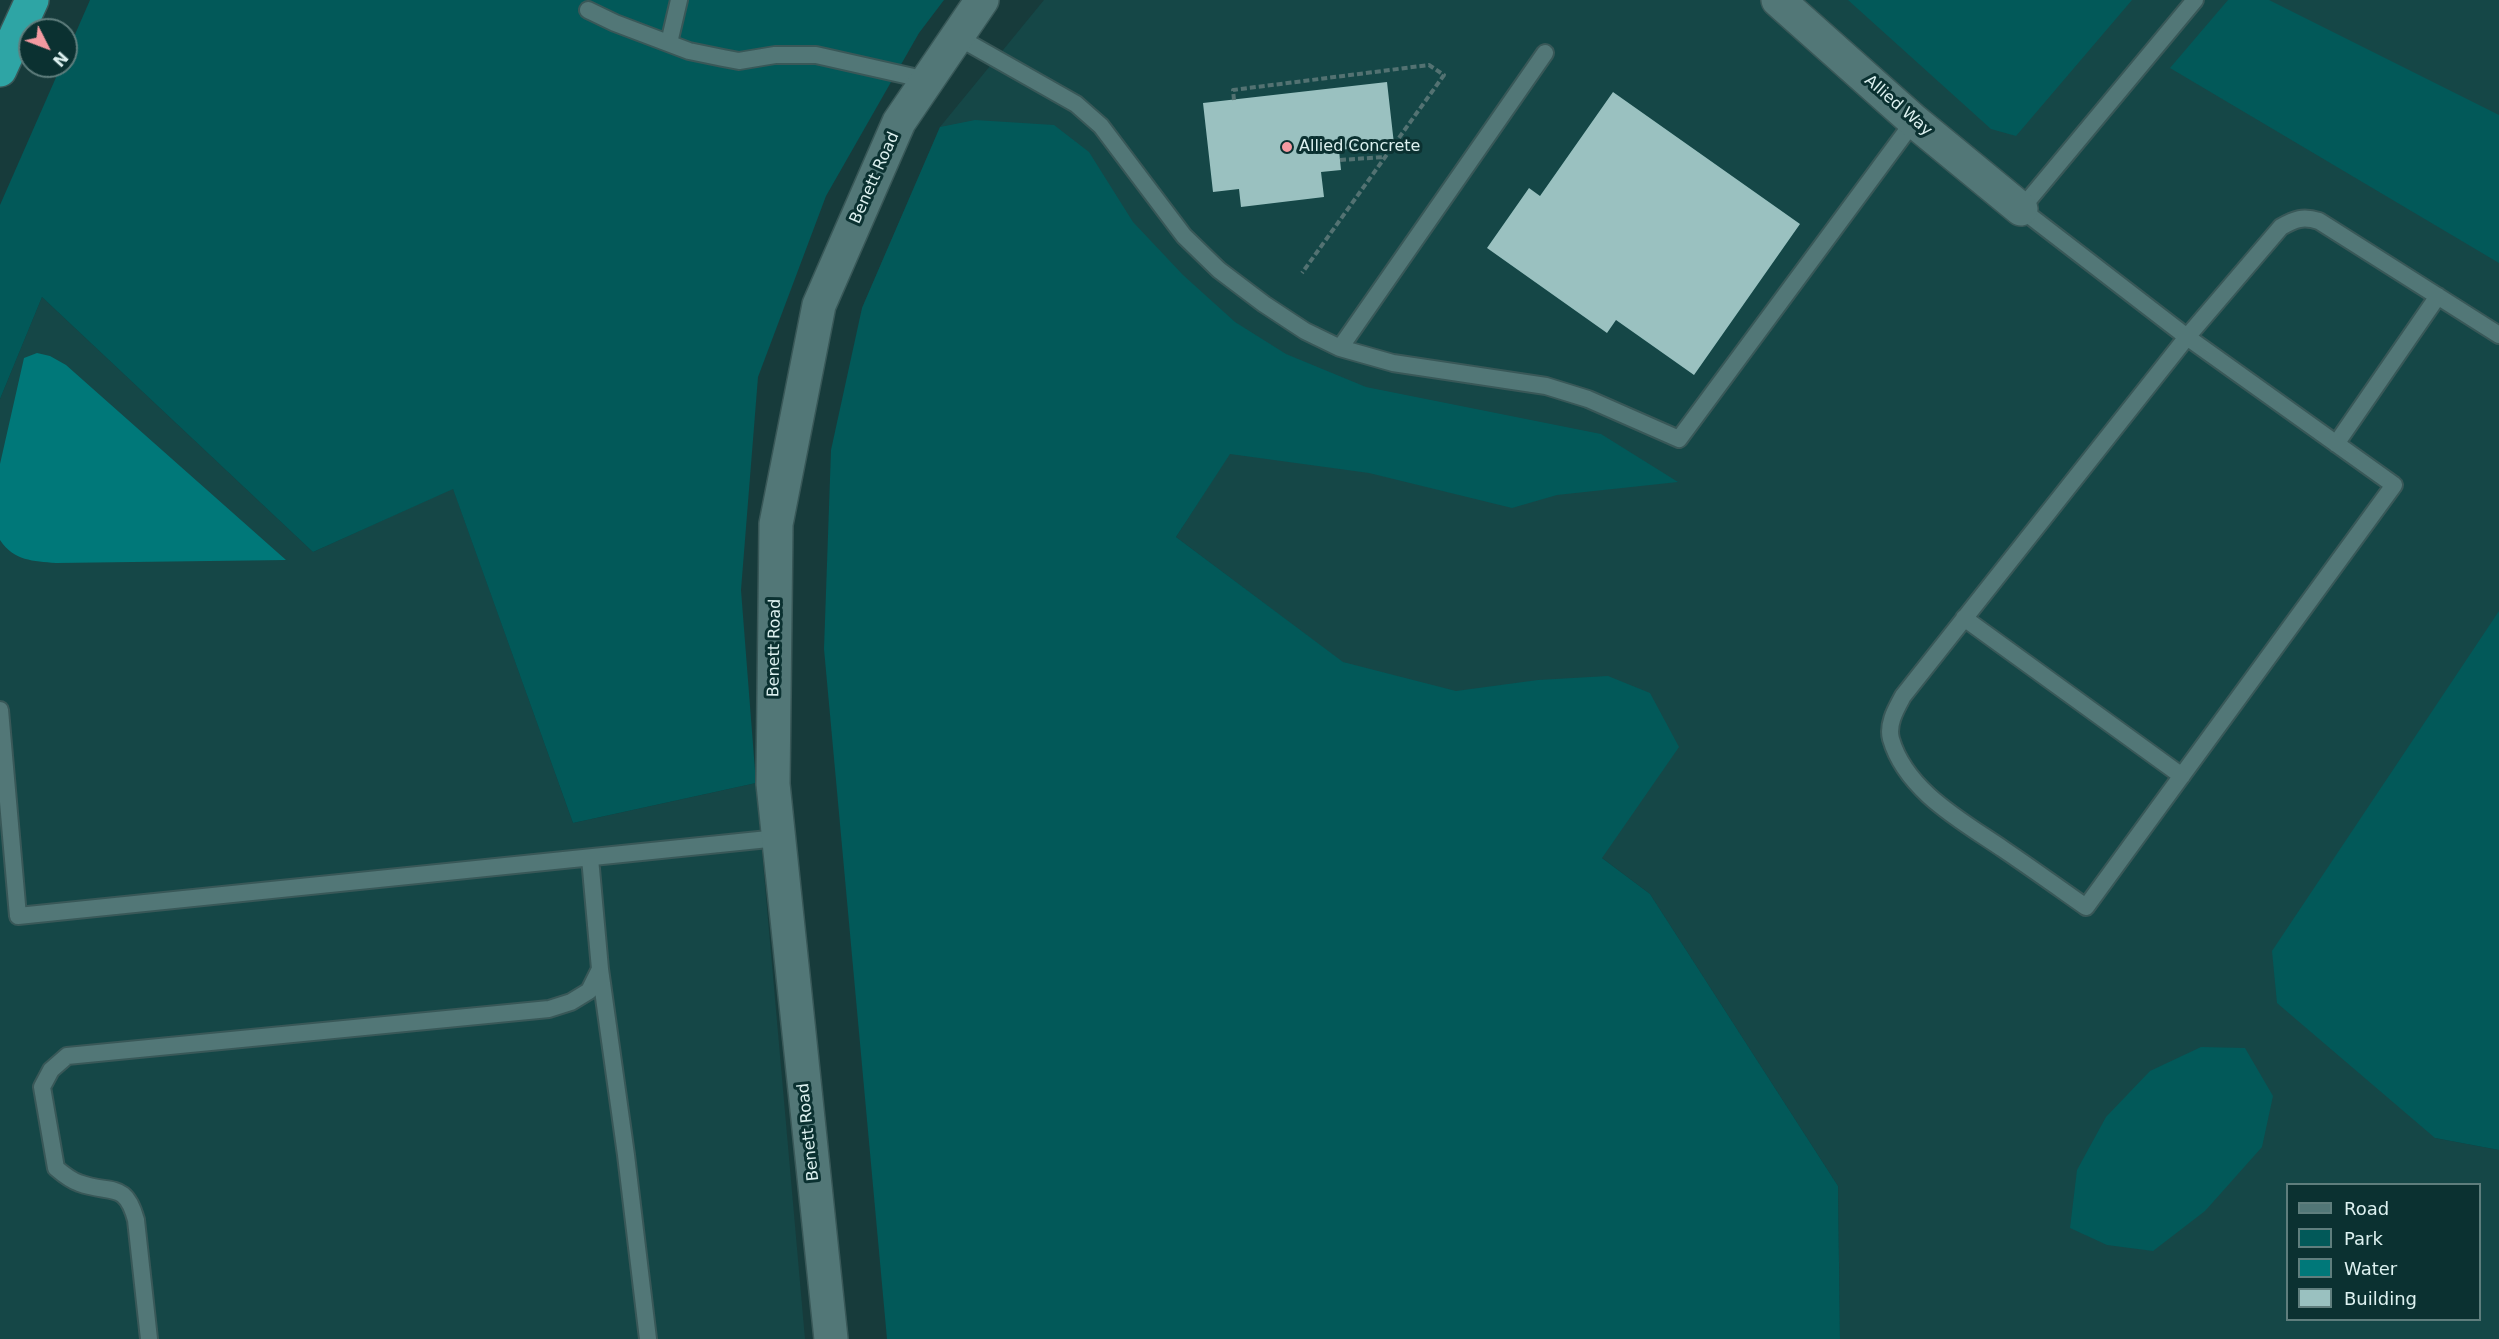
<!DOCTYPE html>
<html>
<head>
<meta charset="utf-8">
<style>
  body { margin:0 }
  #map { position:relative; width:2499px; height:1339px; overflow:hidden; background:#173b3b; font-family:"DejaVu Sans",sans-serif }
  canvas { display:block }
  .legend { position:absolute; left:2286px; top:1183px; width:195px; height:138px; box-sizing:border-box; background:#0b3131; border:2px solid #5f7e7d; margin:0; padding:8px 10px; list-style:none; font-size:18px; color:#ddf1f0 }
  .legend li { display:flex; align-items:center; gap:12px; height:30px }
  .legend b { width:30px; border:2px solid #5f7e7d }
  .north { position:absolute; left:18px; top:18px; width:60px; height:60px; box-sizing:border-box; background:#0b3131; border:2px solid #5f7e7d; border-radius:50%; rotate:132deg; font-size:16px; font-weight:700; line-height:24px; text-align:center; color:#ddf1f0 }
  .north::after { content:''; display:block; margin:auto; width:21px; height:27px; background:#f49aa1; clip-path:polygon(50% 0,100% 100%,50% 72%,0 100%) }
</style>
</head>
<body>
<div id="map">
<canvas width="2499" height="1339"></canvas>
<ul class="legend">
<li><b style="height:8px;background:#527777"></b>Road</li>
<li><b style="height:16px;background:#025959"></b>Park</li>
<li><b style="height:16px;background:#007879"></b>Water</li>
<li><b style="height:16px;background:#9ac1c0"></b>Building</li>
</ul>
<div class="north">N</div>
</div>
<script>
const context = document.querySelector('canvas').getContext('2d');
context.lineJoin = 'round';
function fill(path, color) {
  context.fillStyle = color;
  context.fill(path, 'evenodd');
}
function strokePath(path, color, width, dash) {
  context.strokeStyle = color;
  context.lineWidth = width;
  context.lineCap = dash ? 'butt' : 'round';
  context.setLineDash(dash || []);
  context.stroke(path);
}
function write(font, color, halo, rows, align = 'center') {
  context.font = font + ' "DejaVu Sans",sans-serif';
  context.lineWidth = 6;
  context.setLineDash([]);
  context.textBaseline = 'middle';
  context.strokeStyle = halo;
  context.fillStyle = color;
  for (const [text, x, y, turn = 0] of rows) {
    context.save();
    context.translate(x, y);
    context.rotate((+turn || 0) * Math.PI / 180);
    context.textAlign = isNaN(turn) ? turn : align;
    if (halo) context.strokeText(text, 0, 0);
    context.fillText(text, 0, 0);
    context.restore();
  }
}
const built = new Path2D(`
  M 1044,0 L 2499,0 L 2499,684 L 2435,1138 L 2499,1150 L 2499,1339 L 1840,1339 L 1838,1186 L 1650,894 L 1176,537 L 1229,454 L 862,308 L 940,127 ZM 2288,1184 L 2480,1184 L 2480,1320 L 2288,1320 Z
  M 42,297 L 313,552 L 453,488 L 573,823 L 756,783 L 805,1339 L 0,1339 L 0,399 Z`);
const green = new Path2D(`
  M 90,0 L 944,0 L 919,33 L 826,196 L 758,377 L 741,590 L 756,783 L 573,823 L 453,489 L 313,552 L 42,297 L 0,399 L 0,205 L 61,66 L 66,66 L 66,55 Z
  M 1848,0 L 2132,0 L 2016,136 L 1991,129 Z
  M 2228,0 L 2269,0 L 2499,115 L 2499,263 L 2170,68 Z
  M 975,120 L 1054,125 L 1089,152 L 1133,222 L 1183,275 L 1235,322 L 1286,354 L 1366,387 L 1601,434 L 1678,482 L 1557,495 L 1512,508 L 1369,473 L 1230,454 L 1176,537 L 1343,662 L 1456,691 L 1538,680 L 1608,676 L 1650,693 L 1679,747 L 1602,858 L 1650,894 L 1838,1186 L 1840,1339 L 887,1339 L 824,649 L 831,450 L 862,308 L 940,127 Z
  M 2499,611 L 2499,1150 L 2435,1138 L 2277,1003 L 2272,951 Z
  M 2201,1047 L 2245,1048 L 2273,1096 L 2262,1147 L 2205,1211 L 2153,1251 L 2107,1245 L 2070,1228 L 2077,1170 L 2106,1117 L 2150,1071 Z`);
const water = new Path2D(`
  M 37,353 L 50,356 L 66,365 L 286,560 L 56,563 C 33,561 14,561 0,540 L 0,464 L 24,358 Z`);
const building = new Path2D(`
  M 1387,82 L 1394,144 L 1339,150 L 1341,170 L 1321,172 L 1324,197 L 1241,207 L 1239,189 L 1213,192 L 1203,103 Z
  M 1613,92 L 1800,224 L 1694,375 L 1616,320 L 1607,333 L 1487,248 L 1529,188 L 1540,196 Z`);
const path = new Path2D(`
  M 1234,100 L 1233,90 L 1429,65 L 1444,75 L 1302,273
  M 1340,160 L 1384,157`);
const service = new Path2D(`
  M 2195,0 L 2021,209 L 2187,337 L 1903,696 C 1896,709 1887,724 1891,739 C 1906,791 1962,821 2003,849 C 2031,868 2059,888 2086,907 L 2394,485 L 2187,337 L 2281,227 C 2295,219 2303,216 2319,221 L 2499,335
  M 588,10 L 615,23 L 689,51 L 723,58 L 739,61 L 775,55 L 816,55 L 927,80
  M 956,36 L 1076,104 L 1101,126 L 1184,236 L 1219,270 L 1264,304 L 1305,331 L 1340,348 L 1393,363 L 1546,386 L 1588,399 L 1679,439 L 1914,121
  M 669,43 L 679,0
  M 1340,348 L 1545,53
  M 2336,444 L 2438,296
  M 1964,618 L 2182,776
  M 0,710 L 18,916 L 778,838
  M 600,969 L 626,1155 L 648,1339
  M 149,1339 L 136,1220 C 125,1180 111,1195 79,1183 C 70,1180 63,1174 56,1168 L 42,1087 L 51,1070 L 67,1056 L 549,1009 L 571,1002 L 589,991 L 600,969 L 590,858`);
const minor = new Path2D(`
  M 1778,0 L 1914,121 L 2021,209
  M 831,1339 L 773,784 L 776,524 L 819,305 L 899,122 L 982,0`);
const motorway = new Path2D(`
  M 0,70 L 32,0`);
const markers = [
  [1287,147,6,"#f49aa1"]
];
const streetNames = [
  ["Allied Way",1898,106,41],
  ["Benett Road",875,178,-66],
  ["Benett Road",775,648,-89],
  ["Benett Road",809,1132,-96]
];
const poiNames = [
  ["Allied Concrete",1299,147]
];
fill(built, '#154747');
fill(green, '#025959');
fill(water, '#007879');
fill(building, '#9ac1c0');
strokePath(service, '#395858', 20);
strokePath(minor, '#395858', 36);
strokePath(motorway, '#395858', 36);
strokePath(path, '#537272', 4, [6, 3]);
strokePath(service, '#527777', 16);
strokePath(minor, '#527777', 33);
strokePath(motorway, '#2ea5a5', 33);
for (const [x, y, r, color] of markers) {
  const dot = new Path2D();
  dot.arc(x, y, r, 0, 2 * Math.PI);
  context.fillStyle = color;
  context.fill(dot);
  strokePath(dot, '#0b3131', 2);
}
write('16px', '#ddf1f0', '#0b3131', streetNames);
write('16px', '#ddf1f0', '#0b3131', poiNames, 'left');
</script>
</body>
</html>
